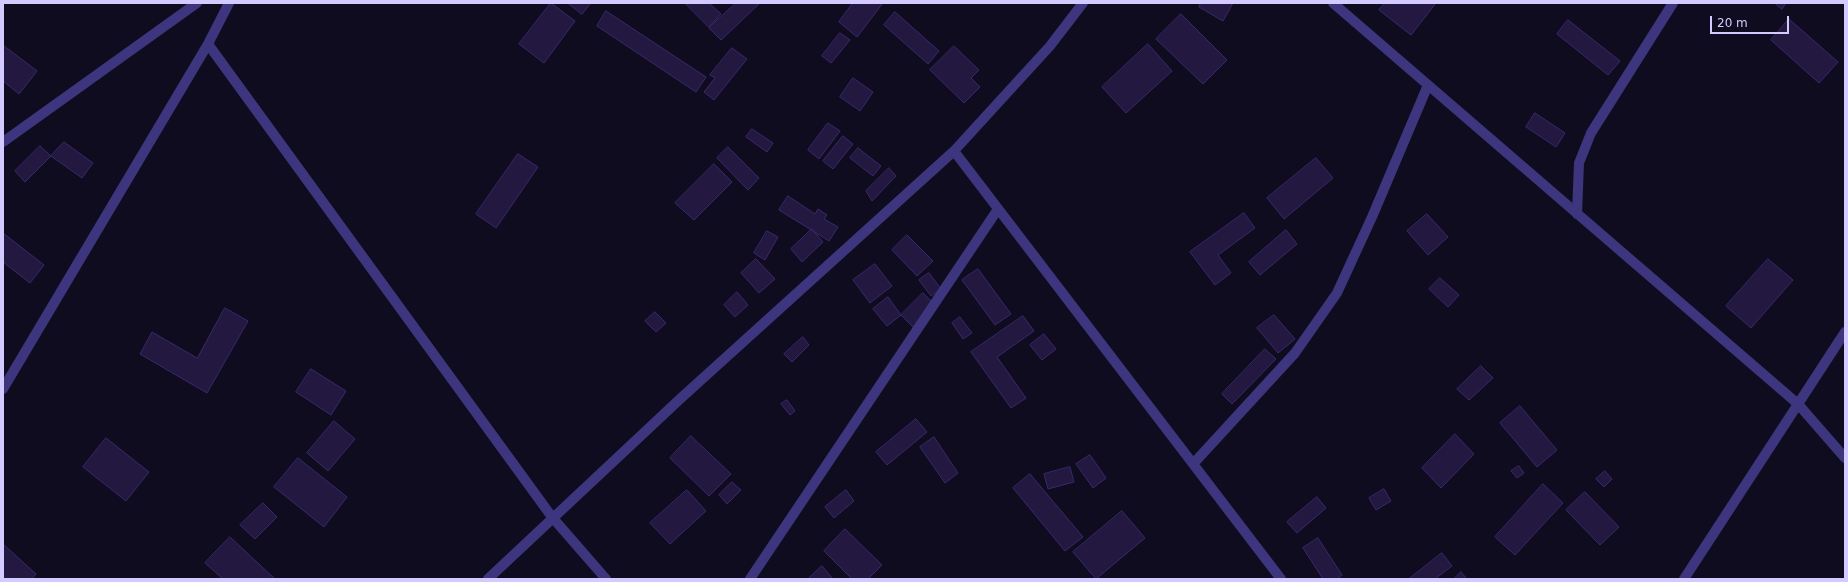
<!DOCTYPE html>
<html>
<head>
<meta charset="utf-8">
<style>
  body { margin:0 }
  #map { position:relative; width:1848px; height:582px; overflow:hidden; background:#100c1f; font-family:"DejaVu Sans",sans-serif }
  canvas { display:block }
  .frame { position:absolute; inset:0; border:4px solid #d3caff; pointer-events:none }
  .scale { position:absolute; left:1710px; top:16px; width:79px; height:18px; box-sizing:border-box; border:2px solid #d3caff; border-top:0; padding-left:5px; font-size:12px; line-height:14px; white-space:nowrap; color:#d3caff; -webkit-text-stroke:3px #100c1f; paint-order:stroke }
</style>
</head>
<body>
<div id="map">
<canvas width="1848" height="582"></canvas>
<div class="frame"></div>
<div class="scale">20 m</div>
</div>
<script>
const context = document.querySelector('canvas').getContext('2d');
context.lineJoin = 'round';
function fill(path, color) {
  context.fillStyle = color;
  context.fill(path, 'evenodd');
}
function strokePath(path, color, width, dash) {
  context.strokeStyle = color;
  context.lineWidth = width;
  context.lineCap = dash ? 'butt' : 'round';
  context.setLineDash(dash || []);
  context.stroke(path);
}
const building = new Path2D(`
  M 551,3 L 575,21 L 544,63 L 519,44 Z
  M 568,3 L 591,3 L 582,14 Z
  M 685,3 L 709,3 L 721,14 L 709,27 Z
  M 736,3 L 760,3 L 721,40 L 709,28 Z
  M 853,3 L 883,3 L 857,37 L 839,22 Z
  M 1201,3 L 1233,3 L 1223,21 L 1199,7 Z
  M 1385,3 L 1436,3 L 1411,35 L 1379,10 Z
  M 1775,3 L 1786,3 L 1782,9 Z
  M 606,11 L 706,77 L 696,92 L 597,26 Z
  M 895,12 L 939,51 L 928,64 L 884,25 Z
  M 1181,14 L 1227,60 L 1203,84 L 1156,39 Z
  M 1789,19 L 1838,62 L 1819,83 L 1771,40 Z
  M 1568,20 L 1620,61 L 1608,75 L 1557,34 Z
  M 840,33 L 850,40 L 831,63 L 822,56 Z
  M 1148,44 L 1172,71 L 1126,113 L 1102,87 Z
  M 3,45 L 37,71 L 19,94 L 3,81 Z
  M 954,46 L 979,70 L 971,78 L 980,87 L 964,103 L 930,70 Z
  M 732,48 L 747,59 L 714,100 L 704,92 L 715,78 L 710,75 Z
  M 853,78 L 873,92 L 860,111 L 840,97 Z
  M 1535,113 L 1565,133 L 1556,147 L 1526,127 Z
  M 828,123 L 840,131 L 819,159 L 808,150 Z
  M 752,129 L 773,143 L 767,152 L 746,137 Z
  M 843,136 L 853,144 L 833,169 L 823,161 Z
  M 64,142 L 93,163 L 82,178 L 51,156 Z
  M 40,146 L 51,156 L 25,182 L 15,171 Z
  M 728,147 L 759,178 L 748,190 L 717,158 Z
  M 858,148 L 881,166 L 873,176 L 850,158 Z
  M 518,154 L 538,167 L 496,228 L 476,214 Z
  M 1316,158 L 1333,178 L 1284,219 L 1267,198 Z
  M 714,164 L 732,182 L 694,220 L 675,203 Z
  M 889,168 L 896,176 L 872,201 L 866,191 Z
  M 788,196 L 815,214 L 818,209 L 827,215 L 824,219 L 838,227 L 829,241 L 779,210 Z
  M 1244,213 L 1255,228 L 1218,255 L 1231,273 L 1215,285 L 1190,252 Z
  M 1427,214 L 1448,237 L 1428,255 L 1407,231 Z
  M 812,229 L 823,242 L 802,262 L 791,249 Z
  M 1286,230 L 1297,244 L 1260,275 L 1249,262 Z
  M 767,231 L 778,237 L 765,260 L 754,253 Z
  M 3,233 L 44,265 L 30,283 L 3,262 Z
  M 907,235 L 933,261 L 917,276 L 892,250 Z
  M 756,259 L 775,279 L 759,293 L 741,273 Z
  M 1768,259 L 1793,280 L 1751,328 L 1726,306 Z
  M 875,264 L 892,286 L 870,303 L 853,280 Z
  M 978,269 L 1011,314 L 995,325 L 962,280 Z
  M 929,273 L 941,289 L 931,296 L 919,280 Z
  M 1440,278 L 1459,295 L 1448,307 L 1429,289 Z
  M 737,292 L 748,305 L 735,317 L 724,305 Z
  M 923,293 L 935,305 L 913,327 L 901,315 Z
  M 888,297 L 901,315 L 887,326 L 873,309 Z
  M 225,308 L 248,321 L 207,393 L 140,354 L 152,332 L 197,358 Z
  M 655,312 L 666,323 L 656,332 L 645,321 Z
  M 1274,315 L 1295,339 L 1278,353 L 1257,328 Z
  M 1023,316 L 1034,331 L 997,357 L 1026,398 L 1011,408 L 971,352 Z
  M 960,317 L 972,333 L 963,339 L 952,323 Z
  M 1044,334 L 1056,349 L 1042,360 L 1030,345 Z
  M 803,337 L 809,345 L 792,362 L 784,354 Z
  M 1265,349 L 1276,359 L 1232,404 L 1222,394 Z
  M 1481,366 L 1493,378 L 1469,400 L 1457,389 Z
  M 311,369 L 346,391 L 331,415 L 296,392 Z
  M 787,400 L 795,411 L 790,415 L 781,404 Z
  M 1520,406 L 1557,450 L 1537,467 L 1500,423 Z
  M 916,419 L 927,432 L 887,465 L 876,452 Z
  M 334,421 L 355,439 L 328,471 L 307,453 Z
  M 1455,434 L 1474,454 L 1441,488 L 1422,468 Z
  M 691,436 L 731,474 L 709,496 L 670,458 Z
  M 934,437 L 958,473 L 945,483 L 920,447 Z
  M 106,438 L 149,472 L 126,501 L 83,467 Z
  M 1090,455 L 1106,478 L 1093,488 L 1076,464 Z
  M 298,458 L 347,497 L 324,527 L 274,487 Z
  M 1519,466 L 1524,473 L 1517,478 L 1511,471 Z
  M 1070,467 L 1074,482 L 1048,489 L 1044,474 Z
  M 1605,471 L 1612,479 L 1604,487 L 1596,479 Z
  M 1030,474 L 1083,537 L 1065,551 L 1013,488 Z
  M 732,482 L 741,490 L 727,504 L 719,495 Z
  M 1543,484 L 1563,503 L 1515,555 L 1495,537 Z
  M 1384,489 L 1391,501 L 1376,510 L 1369,498 Z
  M 687,490 L 706,511 L 670,544 L 650,523 Z
  M 846,490 L 854,501 L 834,518 L 825,507 Z
  M 1585,492 L 1619,527 L 1600,545 L 1566,510 Z
  M 1317,497 L 1326,508 L 1297,533 L 1287,522 Z
  M 263,503 L 277,517 L 255,539 L 240,525 Z
  M 1122,511 L 1145,538 L 1096,579 L 1073,552 Z
  M 845,529 L 882,565 L 868,579 L 852,579 L 824,551 Z
  M 230,537 L 275,579 L 223,579 L 205,563 Z
  M 1318,538 L 1342,575 L 1337,579 L 1323,579 L 1303,548 Z
  M 3,544 L 36,574 L 32,579 L 3,579 Z
  M 1442,553 L 1452,566 L 1435,579 L 1409,579 Z
  M 822,566 L 833,579 L 808,579 Z
  M 1461,572 L 1467,579 L 1454,579 Z`);
const minor = new Path2D(`
  M 1333,3 L 1798,404 L 1845,458
  M 208,44 L 552,517 L 606,579
  M 3,142 L 197,3
  M 954,151 L 1281,579
  M 1577,214 L 1579,163 L 1591,133 L 1673,3
  M 3,389 L 208,44 L 229,3
  M 1193,464 L 1295,353 L 1337,293 L 1372,217 L 1428,85
  M 488,579 L 680,399 L 954,151 L 1050,46 L 1083,3
  M 750,579 L 998,209
  M 1684,579 L 1845,332`);
fill(building, '#221840');
strokePath(building, '#3a296c', 1);
strokePath(minor, '#3d367f', 10);
</script>
</body>
</html>
